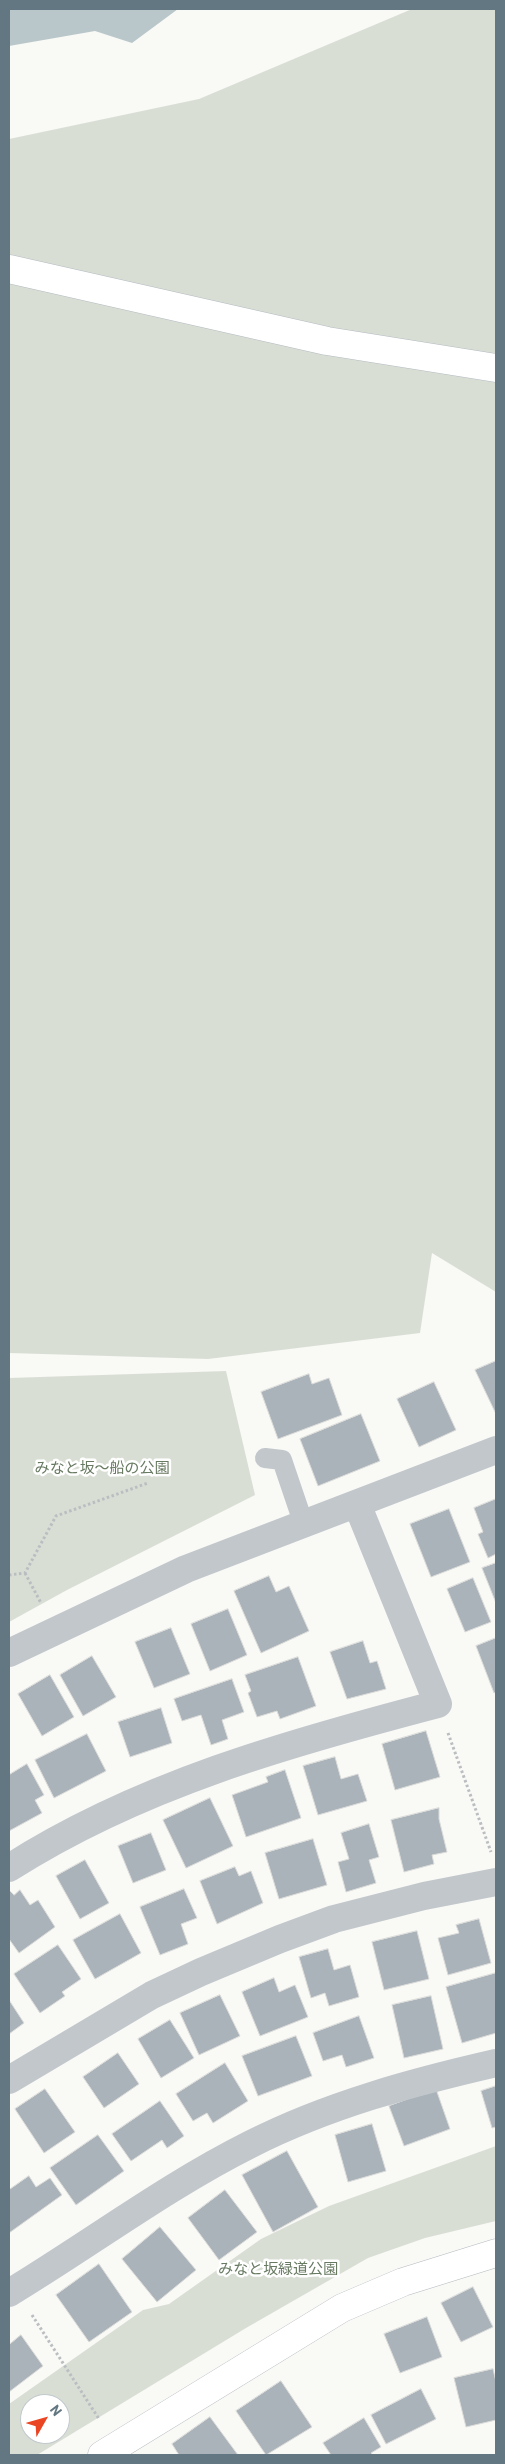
<!DOCTYPE html>
<html>
<head>
<meta charset="utf-8">
<style>
  body { margin:0 }
  #map { position:relative; width:505px; height:2464px; overflow:hidden; background:#f9f9f6; font-family:Barlow,sans-serif }
  canvas { display:block }
  .frame { position:absolute; inset:0; border:10px solid #637783; pointer-events:none }
  .north { position:absolute; left:20px; top:2394px; width:50px; height:50px; box-sizing:border-box; background:#fff; border:1px solid #c1c9cd; border-radius:50%; rotate:52deg; font-size:14px; font-weight:700; line-height:20px; text-align:center; color:#637783 }
  .north::after { content:''; display:block; margin:auto; width:18px; height:22px; background:#eb4624; clip-path:polygon(50% 0,100% 100%,50% 72%,0 100%) }
</style>
</head>
<body>
<div id="map">
<canvas width="505" height="2464"></canvas>
<div class="frame"></div>
<div class="north">N</div>
</div>
<script>
const context = document.querySelector('canvas').getContext('2d');
context.lineJoin = 'round';
function fill(path, color) {
  context.fillStyle = color;
  context.fill(path, 'evenodd');
}
function strokePath(path, color, width, dash) {
  context.strokeStyle = color;
  context.lineWidth = width;
  context.lineCap = dash ? 'butt' : 'round';
  context.setLineDash(dash || []);
  context.stroke(path);
}
function write(font, color, halo, rows, align = 'center') {
  context.font = font + ' Barlow,"Noto Sans JP",sans-serif';
  context.lineWidth = 5;
  context.setLineDash([]);
  context.textBaseline = 'middle';
  context.strokeStyle = halo;
  context.fillStyle = color;
  for (const [text, x, y, turn = 0] of rows) {
    context.save();
    context.translate(x, y);
    context.rotate((+turn || 0) * Math.PI / 180);
    context.textAlign = isNaN(turn) ? turn : align;
    if (halo) context.strokeText(text, 0, 0);
    context.fillText(text, 0, 0);
    context.restore();
  }
}
const green = new Path2D(`
  M 412,9 L 496,9 L 496,1292 L 432,1253 L 420,1333 L 208,1359 L 9,1353 L 9,139 L 199,99 Z
  M 226,1371 L 255,1495 L 67,1590 L 9,1622 L 9,1378 Z
  M 496,2146 L 496,2221 L 425,2238 L 368,2258 L 246,2328 L 37,2455 L 9,2455 L 9,2404 L 143,2310 L 169,2304 L 261,2239 L 329,2206 ZM 30,2404 L 60,2404 L 60,2434 L 30,2434 Z`);
const water = new Path2D(`
  M 9,9 L 178,9 L 132,43 L 95,31 L 9,46 Z`);
const building = new Path2D(`
  M 496,1361 L 496,1414 L 475,1370 Z
  M 309,1374 L 312,1384 L 329,1378 L 342,1415 L 278,1439 L 261,1392 Z
  M 434,1382 L 456,1430 L 419,1447 L 397,1399 Z
  M 361,1414 L 380,1461 L 318,1486 L 300,1439 Z
  M 496,1499 L 496,1554 L 488,1558 L 478,1534 L 483,1532 L 474,1508 Z
  M 449,1509 L 470,1562 L 431,1577 L 410,1524 Z
  M 496,1563 L 496,1603 L 482,1568 Z
  M 269,1576 L 276,1592 L 289,1586 L 309,1631 L 261,1653 L 234,1591 Z
  M 473,1578 L 491,1622 L 465,1632 L 447,1589 Z
  M 228,1609 L 247,1655 L 210,1671 L 191,1624 Z
  M 171,1628 L 190,1674 L 154,1688 L 135,1642 Z
  M 496,1638 L 496,1692 L 494,1693 L 476,1646 Z
  M 363,1641 L 370,1663 L 377,1661 L 386,1689 L 347,1699 L 330,1652 Z
  M 92,1656 L 116,1697 L 83,1716 L 60,1675 Z
  M 298,1657 L 316,1706 L 280,1719 L 277,1711 L 257,1717 L 248,1693 L 251,1691 L 245,1675 Z
  M 50,1675 L 74,1717 L 42,1736 L 18,1694 Z
  M 232,1679 L 244,1712 L 222,1720 L 228,1739 L 211,1745 L 201,1715 L 182,1721 L 174,1699 Z
  M 161,1708 L 172,1743 L 130,1757 L 118,1722 Z
  M 426,1731 L 440,1777 L 395,1790 L 382,1744 Z
  M 87,1734 L 106,1771 L 54,1798 L 35,1760 Z
  M 335,1757 L 341,1779 L 358,1774 L 367,1801 L 318,1815 L 303,1766 Z
  M 27,1764 L 44,1795 L 35,1800 L 42,1813 L 9,1831 L 9,1775 Z
  M 285,1770 L 301,1818 L 246,1837 L 232,1795 L 268,1782 L 266,1777 Z
  M 210,1798 L 233,1846 L 186,1868 L 163,1820 Z
  M 439,1808 L 439,1819 L 447,1852 L 432,1855 L 434,1864 L 404,1872 L 391,1820 Z
  M 369,1824 L 379,1857 L 369,1860 L 376,1883 L 346,1892 L 338,1862 L 349,1859 L 341,1833 Z
  M 151,1833 L 166,1870 L 133,1883 L 118,1846 Z
  M 313,1839 L 327,1885 L 279,1899 L 265,1853 Z
  M 85,1860 L 109,1903 L 80,1919 L 56,1876 Z
  M 235,1867 L 239,1876 L 251,1871 L 263,1903 L 217,1924 L 200,1881 Z
  M 184,1889 L 197,1918 L 181,1924 L 188,1944 L 160,1955 L 140,1907 Z
  M 20,1890 L 30,1905 L 38,1900 L 55,1927 L 19,1953 L 9,1939 L 9,1892 L 10,1891 L 14,1895 Z
  M 120,1914 L 141,1953 L 95,1979 L 73,1940 Z
  M 479,1919 L 491,1963 L 448,1975 L 438,1938 L 459,1933 L 456,1925 Z
  M 417,1931 L 429,1979 L 384,1990 L 372,1942 Z
  M 58,1945 L 81,1979 L 62,1992 L 65,1996 L 40,2013 L 14,1974 Z
  M 328,1949 L 334,1970 L 350,1965 L 359,1997 L 329,2006 L 325,1993 L 311,1998 L 299,1957 Z
  M 496,1973 L 496,2033 L 462,2043 L 446,1987 Z
  M 274,1978 L 279,1992 L 295,1985 L 308,2017 L 260,2036 L 242,1992 Z
  M 220,1995 L 240,2036 L 199,2055 L 180,2013 Z
  M 431,1996 L 443,2049 L 404,2058 L 392,2005 Z
  M 9,2000 L 24,2023 L 9,2034 Z
  M 359,2016 L 374,2058 L 346,2067 L 342,2055 L 323,2061 L 313,2033 Z
  M 170,2020 L 194,2058 L 161,2078 L 138,2039 Z
  M 296,2036 L 312,2076 L 258,2096 L 242,2056 Z
  M 118,2053 L 139,2084 L 104,2108 L 83,2077 Z
  M 225,2063 L 248,2101 L 213,2123 L 207,2113 L 193,2121 L 176,2094 Z
  M 496,2086 L 496,2127 L 492,2128 L 481,2091 Z
  M 45,2089 L 75,2132 L 44,2153 L 15,2109 Z
  M 436,2089 L 450,2129 L 404,2146 L 389,2106 Z
  M 160,2101 L 184,2136 L 167,2148 L 162,2140 L 131,2161 L 112,2134 Z
  M 372,2124 L 386,2171 L 348,2182 L 335,2135 Z
  M 98,2135 L 124,2171 L 76,2205 L 50,2168 Z
  M 287,2151 L 318,2207 L 273,2232 L 242,2175 Z
  M 29,2176 L 36,2187 L 50,2178 L 62,2195 L 9,2233 L 9,2190 Z
  M 225,2190 L 257,2232 L 219,2260 L 188,2218 Z
  M 160,2227 L 196,2270 L 157,2302 L 122,2259 Z
  M 99,2264 L 132,2312 L 89,2342 L 56,2295 Z
  M 473,2287 L 493,2327 L 461,2342 L 441,2303 Z
  M 427,2317 L 442,2357 L 400,2373 L 384,2334 Z
  M 21,2335 L 43,2366 L 9,2392 L 9,2345 Z
  M 493,2369 L 496,2382 L 496,2420 L 466,2427 L 454,2378 Z
  M 281,2381 L 312,2427 L 266,2455 L 236,2411 Z
  M 421,2389 L 436,2419 L 386,2444 L 371,2415 Z
  M 210,2417 L 238,2455 L 179,2455 L 172,2444 Z
  M 364,2418 L 381,2447 L 371,2453 L 373,2455 L 331,2455 L 323,2443 Z`);
const path = new Path2D(`
  M 25,1573 L 41,1603
  M 9,1575 L 25,1573 L 56,1516 L 148,1483
  M 448,1733 L 491,1852
  M 32,2315 L 99,2419`);
const lane = new Path2D(`
  M 265,1458 L 282,1460 L 304,1525`);
const street = new Path2D(`
  M 9,1653 L 186,1569 L 496,1450
  M 9,1868 C 139,1785 289,1743 438,1704 L 357,1504
  M 9,2080 L 152,1995 L 201,1972 L 280,1939 L 334,1919 L 424,1896 L 496,1882
  M 9,2293 C 90,2244 167,2186 251,2144 C 328,2105 413,2082 496,2063`);
const secondary = new Path2D(`
  M 9,269 L 327,341 L 496,368
  M 102,2455 L 342,2308 L 403,2282 L 496,2253`);
const parkNames = [
  ["みなと坂〜船の公園",102,1468],
  ["みなと坂緑道公園",278,2269]
];
fill(green, '#d9ded5');
fill(water, '#b9c7ca');
fill(building, '#a9b3b9');
strokePath(building, '#dbdbd9', 1);
strokePath(secondary, '#b4bbc0', 29);
strokePath(path, '#babec1', 3, [2.5, 2.5]);
strokePath(lane, '#c2c7cb', 20);
strokePath(street, '#c2c7cb', 28);
strokePath(secondary, '#fff', 28);
write('15px', '#687a62', '#fff', parkNames);
</script>
</body>
</html>
